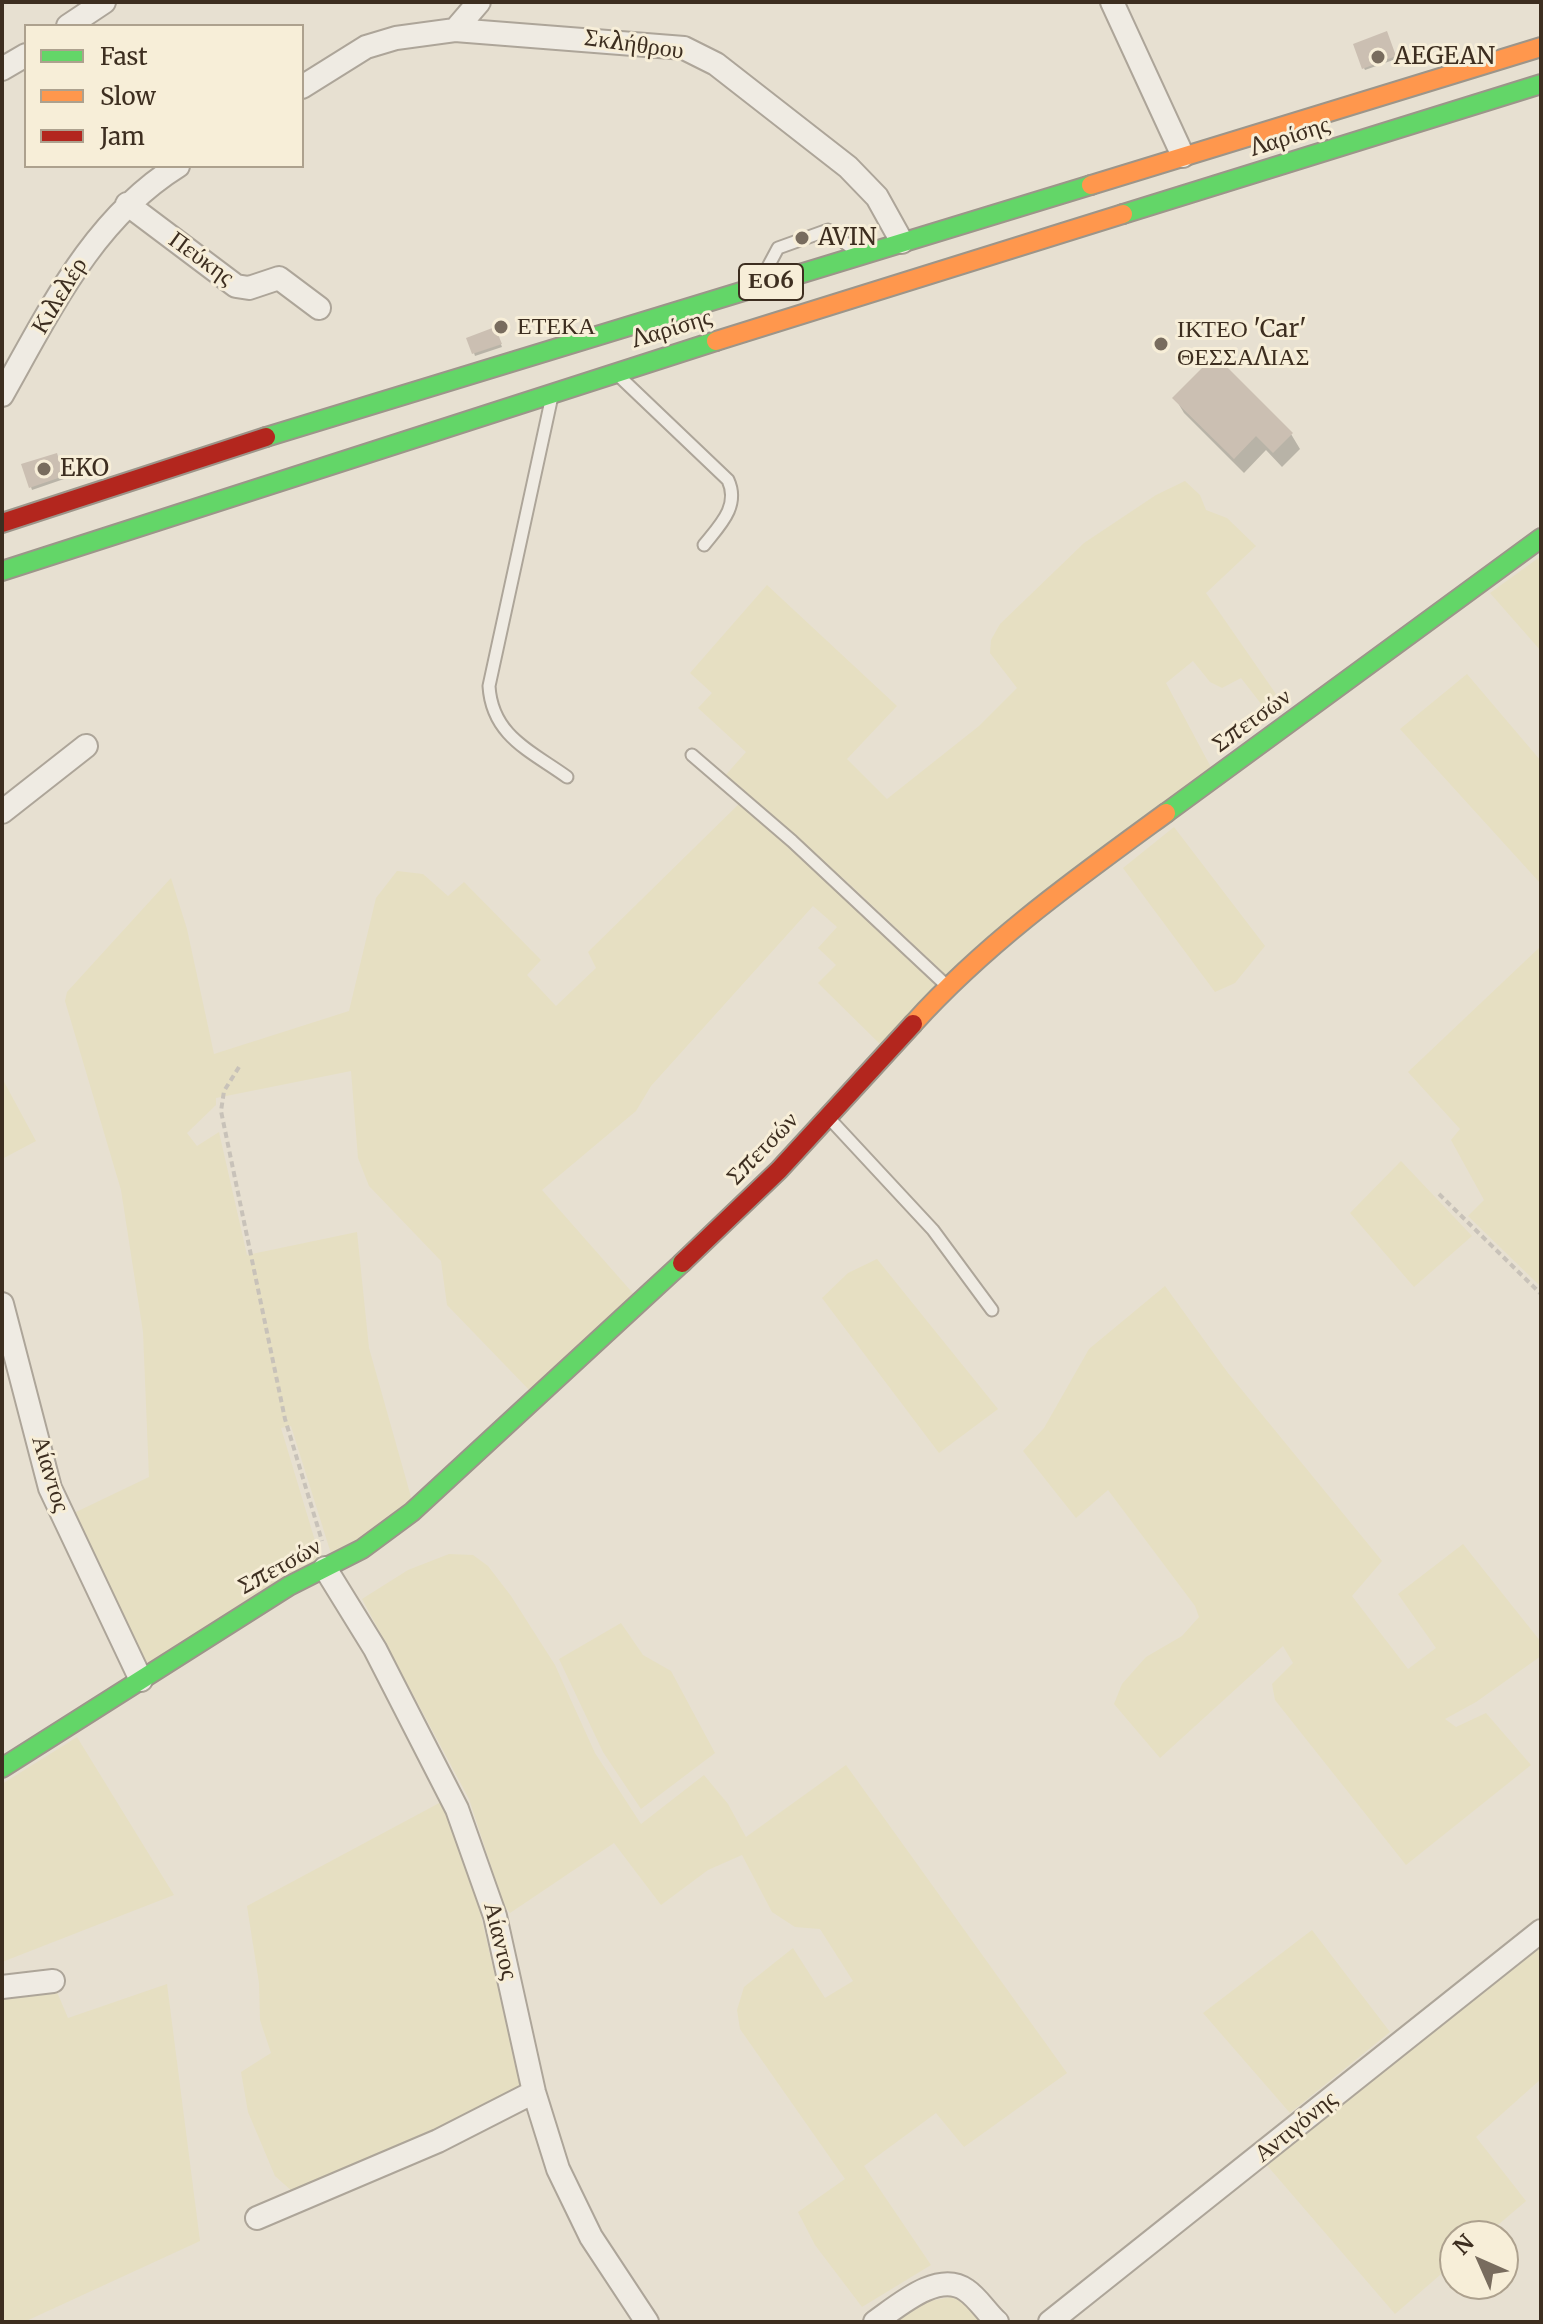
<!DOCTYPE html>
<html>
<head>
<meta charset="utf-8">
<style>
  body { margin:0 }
  #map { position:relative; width:1543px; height:2324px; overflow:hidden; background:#e7e0d1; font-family:Merriweather,serif }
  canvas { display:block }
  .frame { position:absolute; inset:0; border:4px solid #3d2e20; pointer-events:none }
  .legend { position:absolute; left:24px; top:24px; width:280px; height:144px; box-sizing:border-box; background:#f7eed8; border:2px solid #ada18e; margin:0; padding:10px 14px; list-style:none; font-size:24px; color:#3d2e20 }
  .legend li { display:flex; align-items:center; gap:16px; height:40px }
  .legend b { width:40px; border:2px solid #ada18e }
  .north { position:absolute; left:1439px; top:2220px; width:80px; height:80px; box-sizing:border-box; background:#f7eed8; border:2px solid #ada18e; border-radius:50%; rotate:315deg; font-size:22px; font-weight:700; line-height:32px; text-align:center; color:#3d2e20 }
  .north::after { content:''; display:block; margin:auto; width:28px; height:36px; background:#786c5e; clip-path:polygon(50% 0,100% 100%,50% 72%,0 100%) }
</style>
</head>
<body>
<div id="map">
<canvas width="1543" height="2324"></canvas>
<div class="frame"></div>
<ul class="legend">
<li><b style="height:10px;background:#63d668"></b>Fast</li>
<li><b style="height:10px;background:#ff974d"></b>Slow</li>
<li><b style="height:10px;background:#b3261e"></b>Jam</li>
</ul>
<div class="north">N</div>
</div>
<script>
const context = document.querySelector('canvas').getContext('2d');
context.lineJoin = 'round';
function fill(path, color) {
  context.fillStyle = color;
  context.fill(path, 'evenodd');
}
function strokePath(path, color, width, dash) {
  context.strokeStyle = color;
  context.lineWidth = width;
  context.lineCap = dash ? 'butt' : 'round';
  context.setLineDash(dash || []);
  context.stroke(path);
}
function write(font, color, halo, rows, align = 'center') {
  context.font = font + ' Merriweather,serif';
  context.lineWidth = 6;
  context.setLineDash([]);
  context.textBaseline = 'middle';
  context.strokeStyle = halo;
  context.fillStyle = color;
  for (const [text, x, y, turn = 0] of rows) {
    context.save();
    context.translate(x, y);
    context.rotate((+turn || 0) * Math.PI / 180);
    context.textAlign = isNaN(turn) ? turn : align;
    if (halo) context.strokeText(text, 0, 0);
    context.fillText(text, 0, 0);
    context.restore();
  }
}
const farmland = new Path2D(`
  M 1185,481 L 1200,495 L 1206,510 L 1227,518 L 1256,546 L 1206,593 L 1276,694 L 1262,705 L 1241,678 L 1222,688 L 1210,682 L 1193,661 L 1166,683 L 1214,773 L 947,976 L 842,877 L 833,887 L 939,987 L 884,1048 L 818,983 L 836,965 L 818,948 L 837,927 L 813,906 L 651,1086 L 636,1111 L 542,1190 L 638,1299 L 533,1394 L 447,1305 L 441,1261 L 369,1186 L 358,1158 L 351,1071 L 216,1098 L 216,1105 L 187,1133 L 197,1146 L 219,1132 L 247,1255 L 357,1232 L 369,1348 L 413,1504 L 333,1560 L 291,1426 L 281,1428 L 322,1564 L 153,1665 L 138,1658 L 74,1513 L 149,1477 L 143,1332 L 121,1190 L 65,1001 L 67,992 L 171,878 L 187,929 L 214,1054 L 349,1011 L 376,898 L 397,871 L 423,874 L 448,896 L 464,882 L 541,960 L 527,975 L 556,1006 L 596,968 L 588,952 L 746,797 L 724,777 L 746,752 L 698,708 L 712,693 L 690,673 L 767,585 L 897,706 L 847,759 L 887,799 L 979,726 L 1017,688 L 990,653 L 991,640 L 1000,624 L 1084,543 L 1156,495 Z
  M 1541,556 L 1541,651 L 1490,593 Z
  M 1467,674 L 1541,761 L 1541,884 L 1400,729 Z
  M 1174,827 L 1265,946 L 1235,983 L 1215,992 L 1123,868 Z
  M 1541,946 L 1541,1287 L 1468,1216 L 1484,1200 L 1451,1140 L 1460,1129 L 1408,1072 Z
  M 2,1078 L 36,1141 L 2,1159 Z
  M 1401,1161 L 1472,1236 L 1414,1287 L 1350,1213 Z
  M 877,1259 L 998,1409 L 939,1453 L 822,1298 L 848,1273 Z
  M 1165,1286 L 1228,1373 L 1382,1561 L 1352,1596 L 1408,1669 L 1436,1648 L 1398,1594 L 1463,1544 L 1541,1642 L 1541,1656 L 1476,1702 L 1445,1719 L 1456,1727 L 1486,1713 L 1531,1765 L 1406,1865 L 1275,1700 L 1272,1684 L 1293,1663 L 1283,1646 L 1160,1758 L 1114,1704 L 1122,1684 L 1146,1657 L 1182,1636 L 1199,1617 L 1195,1606 L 1108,1490 L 1076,1518 L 1023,1451 L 1044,1428 L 1089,1349 Z
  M 449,1554 L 473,1555 L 488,1566 L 511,1596 L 555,1665 L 595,1753 L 641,1824 L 704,1775 L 728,1804 L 746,1837 L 846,1765 L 1067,2073 L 964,2147 L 936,2113 L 864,2166 L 931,2265 L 862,2307 L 815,2245 L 798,2212 L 845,2179 L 740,2029 L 737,2010 L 744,1987 L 793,1948 L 825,1998 L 853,1981 L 820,1929 L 795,1927 L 772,1912 L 742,1855 L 708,1870 L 661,1905 L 614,1843 L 510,1913 L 504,1906 L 469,1799 L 362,1599 L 408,1570 Z
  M 621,1623 L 643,1655 L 671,1671 L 715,1753 L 641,1809 L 603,1752 L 559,1659 Z
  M 77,1737 L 174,1895 L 2,1962 L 2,1784 Z
  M 443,1801 L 471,1874 L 521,2086 L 493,2106 L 294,2193 L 275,2176 L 248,2112 L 241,2072 L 271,2053 L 260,2020 L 259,1983 L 247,1906 Z
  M 1312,1930 L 1390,2032 L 1290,2113 L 1203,2013 Z
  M 1541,1942 L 1541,2079 L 1476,2137 L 1526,2201 L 1485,2236 L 1455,2236 L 1455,2262 L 1395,2314 L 1265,2163 Z
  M 167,1984 L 200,2241 L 24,2322 L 2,2322 L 2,1993 L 28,1987 L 57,1992 L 68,2018 Z
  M 951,2297 L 967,2303 L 983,2322 L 890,2322 L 924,2302 Z`);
const shadow = new Path2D(`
  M 1387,36 L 1396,59 L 1365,70 L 1364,68 Z
  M 496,332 L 502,347 L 475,356 L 474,353 Z
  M 1175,398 L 1291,434 L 1300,449 L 1282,467 L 1266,450 L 1244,473 L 1184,413 Z
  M 57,458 L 64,479 L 32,490 L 31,487 Z`);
const building = new Path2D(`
  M 1387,31 L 1396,56 L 1362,69 L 1353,44 Z
  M 495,327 L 502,344 L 472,354 L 466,338 Z
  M 1215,355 L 1293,433 L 1273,453 L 1256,436 L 1234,459 L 1172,398 Z
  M 57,453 L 64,476 L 29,488 L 21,464 Z`);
const path = new Path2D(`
  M 239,1067 L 224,1091 L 221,1111 L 285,1419 L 322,1541
  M 1439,1194 L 1541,1294`);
const lane = new Path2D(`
  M 762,278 L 778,248 L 828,230 L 857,252
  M 621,378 L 728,480 C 740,506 720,525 704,545
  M 552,396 L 489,686 C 492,736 531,751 567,777
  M 692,755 L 792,841 L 947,986
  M 828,1117 L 933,1230 L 992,1310`);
const street = new Path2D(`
  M 1112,2 L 1183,156
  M 68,26 L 104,2
  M 455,30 L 479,2
  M 2,69 L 26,55
  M 302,87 L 366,47 L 396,38 L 455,30 L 684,48 L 716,64 L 848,167 L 877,197 L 902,242
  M 127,204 L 236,286 L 249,288 L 279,278 L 319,308
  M 2,395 C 50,310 93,219 178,166
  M 2,812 L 86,746
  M 2,1304 L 50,1488 L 141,1680
  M 325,1568 L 375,1649 L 457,1809 L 495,1916 L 534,2092 L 558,2169 L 591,2237 L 647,2322
  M 2,1987 L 53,1981
  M 257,2218 L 438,2141 L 534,2092
  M 875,2322 C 897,2307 938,2270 966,2290 C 978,2298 986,2312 997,2322
  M 1050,2322 L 1541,1931`);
const fast = new Path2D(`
  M 1123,214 L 1541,84
  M 266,437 L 1091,185
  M 2,571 L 716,341
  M 1166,813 L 1541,538
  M 2,1768 L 289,1586 L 362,1549 L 412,1512 L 682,1263`);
const slow = new Path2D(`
  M 1091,185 L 1541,47
  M 716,341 L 1123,214
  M 913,1024 C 987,942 1077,878 1166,813`);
const jam = new Path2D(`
  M 2,523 L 266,437
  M 682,1263 L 779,1170 L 913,1024`);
const markers = [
  [1378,57,8,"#786c5e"],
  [802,238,8,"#786c5e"],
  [501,327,8,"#786c5e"],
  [1161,344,8,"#786c5e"],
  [44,469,8,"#786c5e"]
];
const shields = [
  [771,282,64]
];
const shieldNames = [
  ["ΕΟ6",771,282]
];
const streetNames = [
  ["Σκλήθρου",634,45,8],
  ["Λαρίσης",1290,137,-18],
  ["Πεύκης",201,259,36],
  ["Κιλελέρ",60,296,-59],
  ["Λαρίσης",672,329,-17],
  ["Σπετσών",1252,721,-36],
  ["Σπετσών",763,1149,-46],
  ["Αίαντος",50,1474,73],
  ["Σπετσών",280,1567,-29],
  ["Αίαντος",500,1941,76],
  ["Αντιγόνης",1296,2127,-39]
];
const poiNames = [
  ["AEGEAN",1394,57],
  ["AVIN",818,238],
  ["ΕΤΕΚΑ",517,327],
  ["ΙΚΤΕΟ 'Car'",1177,330],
  ["ΘΕΣΣΑΛΙΑΣ",1177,358],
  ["EKO",60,469]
];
fill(farmland, '#e6dfc2');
fill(shadow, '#0003');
fill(building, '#cbbfb2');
strokePath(lane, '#ada599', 15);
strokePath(street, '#ada599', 26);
strokePath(fast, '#9c958a', 22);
strokePath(slow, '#9c958a', 22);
strokePath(jam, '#9c958a', 22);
strokePath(path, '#c8c2b9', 4, [6, 4]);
strokePath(lane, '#efebe3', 11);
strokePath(street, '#efebe3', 22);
strokePath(fast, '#63d668', 18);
strokePath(slow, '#ff974d', 18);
strokePath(jam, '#b3261e', 18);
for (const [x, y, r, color] of markers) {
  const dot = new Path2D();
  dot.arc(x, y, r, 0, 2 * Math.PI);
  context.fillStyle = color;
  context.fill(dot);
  strokePath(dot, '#f7eed8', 3);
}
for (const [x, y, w] of shields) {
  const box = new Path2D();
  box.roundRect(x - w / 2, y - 18, w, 36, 6);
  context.fillStyle = '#f7eed8';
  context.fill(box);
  strokePath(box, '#3d2e20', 2);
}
write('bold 22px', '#3d2e20', null, shieldNames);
write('24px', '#3d2e20', '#f7eed8', streetNames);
write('24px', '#3d2e20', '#f7eed8', poiNames, 'left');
</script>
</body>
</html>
